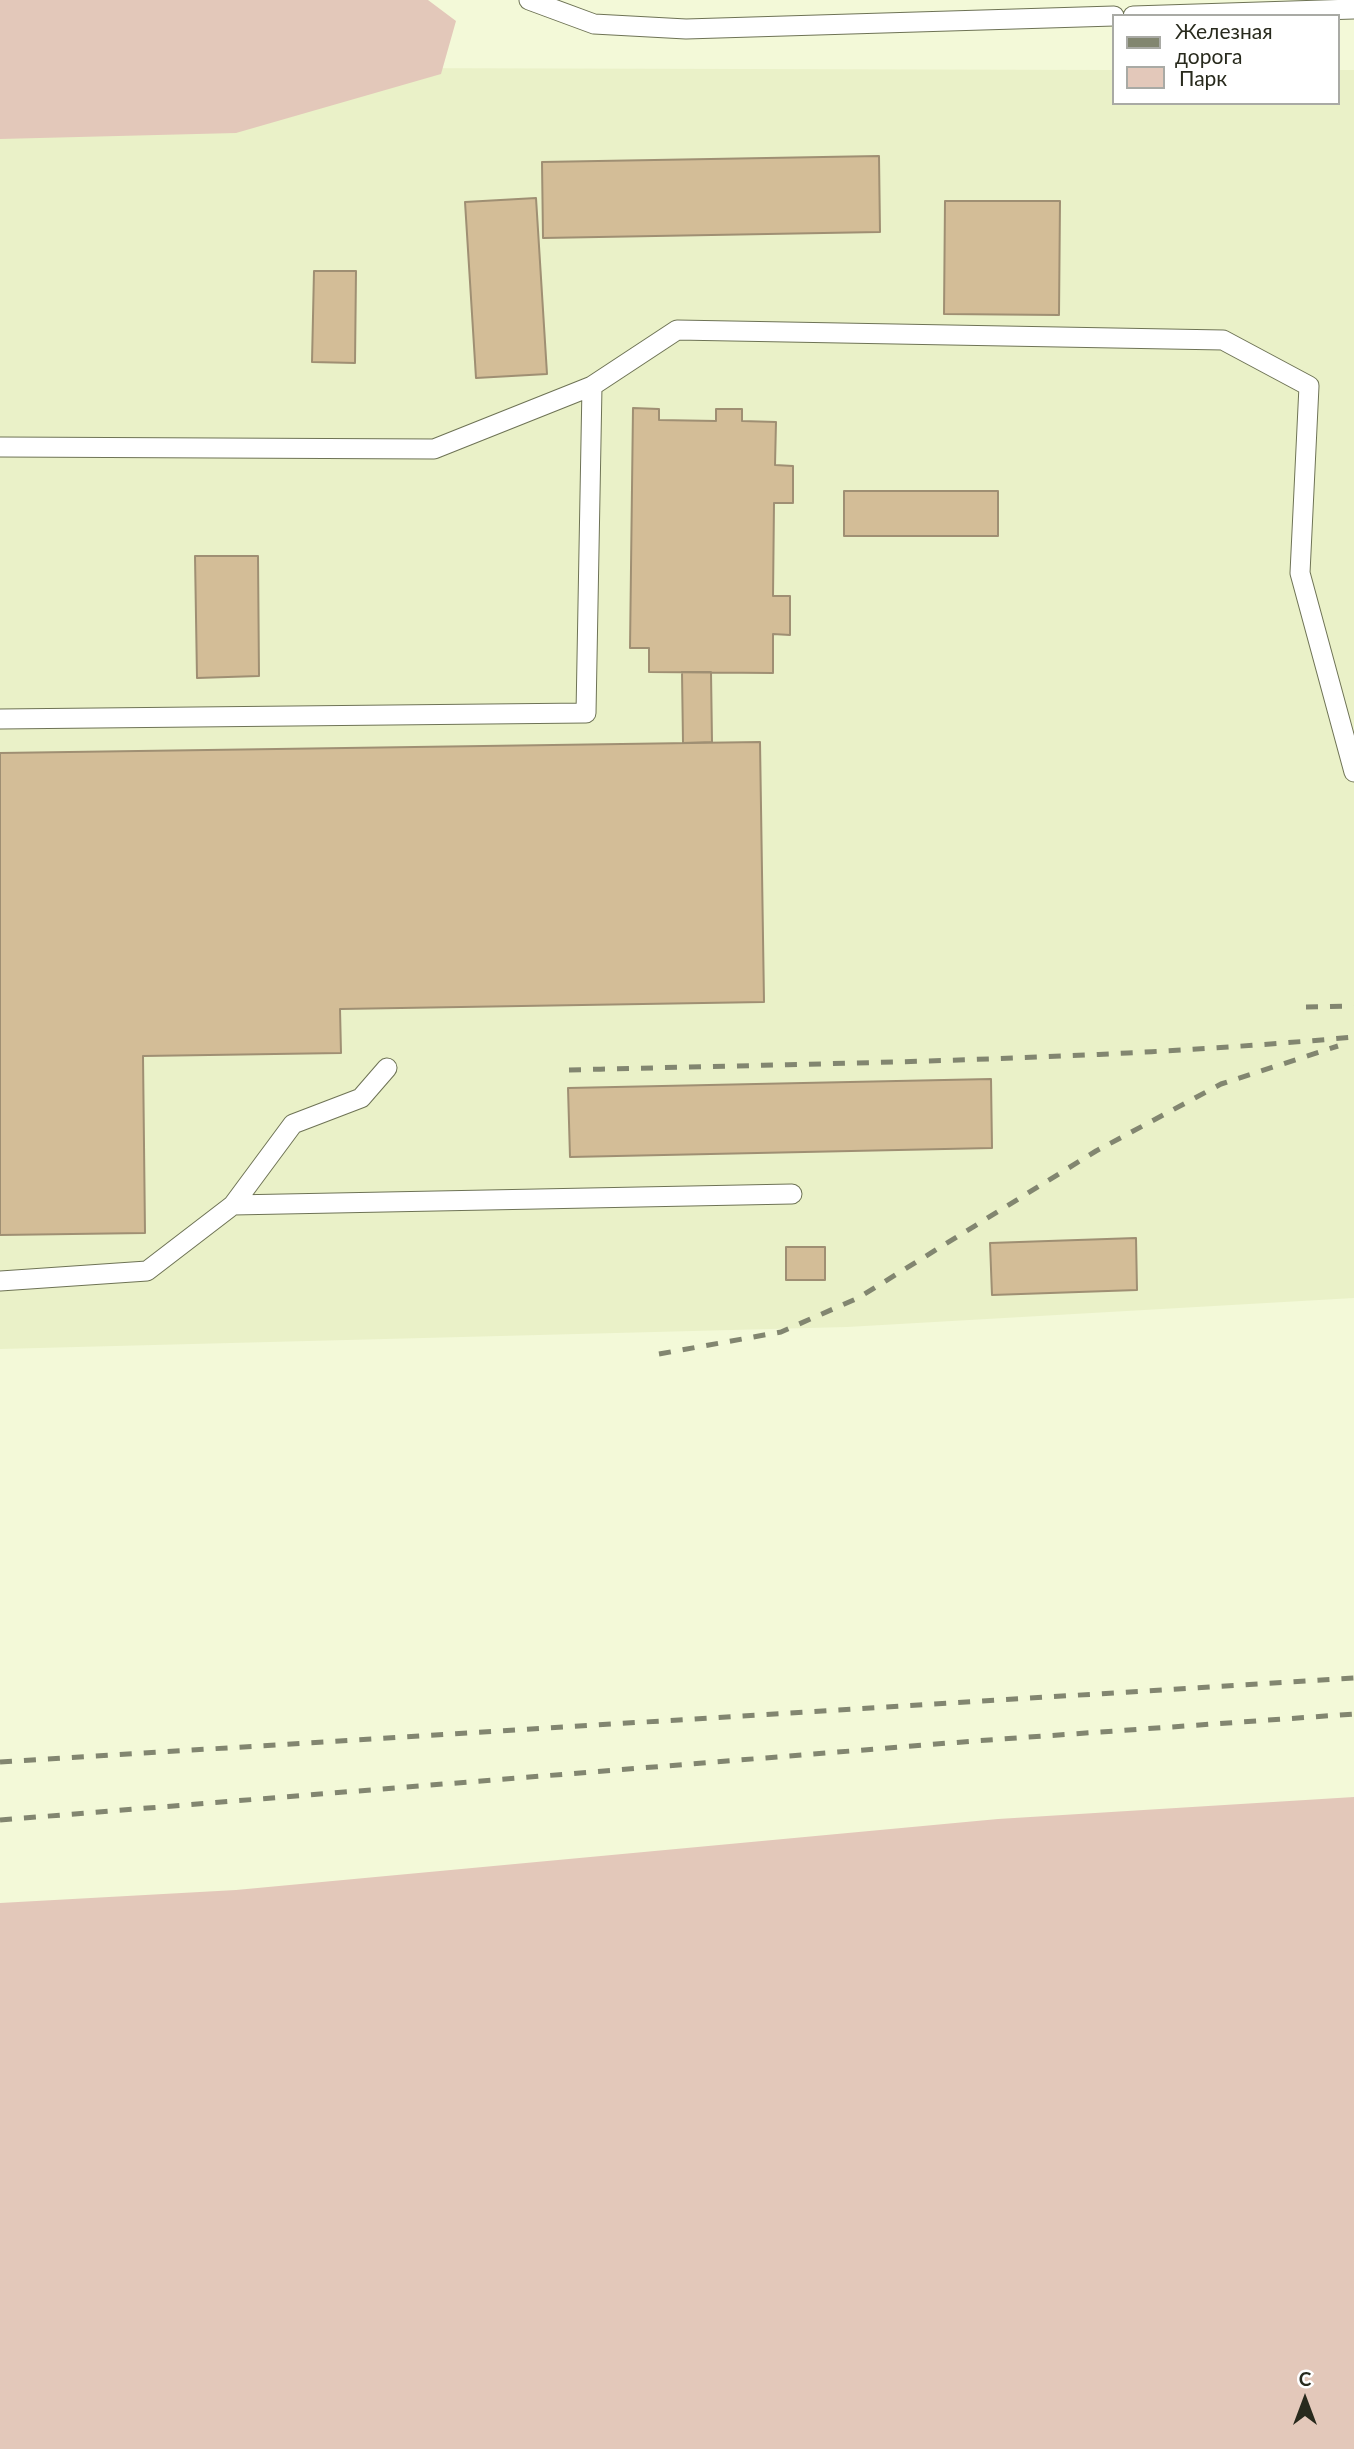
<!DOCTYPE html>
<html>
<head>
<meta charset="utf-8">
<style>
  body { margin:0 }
  #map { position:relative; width:1354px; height:2449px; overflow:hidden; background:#f3f9d8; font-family:Lato,sans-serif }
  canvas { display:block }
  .legend { position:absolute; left:1112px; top:14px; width:228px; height:91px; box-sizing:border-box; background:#fff; border:2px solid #a9aaa5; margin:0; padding:9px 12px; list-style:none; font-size:21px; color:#282a1d }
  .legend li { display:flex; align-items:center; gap:14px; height:35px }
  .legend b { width:35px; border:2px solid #a9aaa5 }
  .north { position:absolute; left:1270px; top:2365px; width:70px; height:70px; -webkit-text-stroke:5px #fff; paint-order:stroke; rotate:0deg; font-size:19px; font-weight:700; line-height:28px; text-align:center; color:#282a1d }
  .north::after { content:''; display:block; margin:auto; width:24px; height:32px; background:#282a1d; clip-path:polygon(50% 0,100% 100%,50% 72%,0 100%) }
</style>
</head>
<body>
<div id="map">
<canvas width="1354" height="2449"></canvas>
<ul class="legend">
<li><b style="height:9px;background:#828670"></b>Железная дорога</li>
<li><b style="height:19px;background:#e3c8ba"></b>Парк</li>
</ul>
<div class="north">С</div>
</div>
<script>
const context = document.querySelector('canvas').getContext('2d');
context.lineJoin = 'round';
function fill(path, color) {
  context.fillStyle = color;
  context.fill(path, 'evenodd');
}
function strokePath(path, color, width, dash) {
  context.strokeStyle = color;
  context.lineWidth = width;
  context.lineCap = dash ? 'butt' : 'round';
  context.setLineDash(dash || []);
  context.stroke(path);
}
const built = new Path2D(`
  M 0,67 L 1114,70 L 1114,103 L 1338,103 L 1338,70 L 1354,70 L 1354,1298 L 847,1327 L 0,1349 Z`);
const green = new Path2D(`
  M 0,0 L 428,0 L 456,21 L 441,74 L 236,133 L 0,139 Z
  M 1354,1797 L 1354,2449 L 0,2449 L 0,1903 L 236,1890 L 998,1819 Z`);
const building = new Path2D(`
  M 879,156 L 880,232 L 543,238 L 542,162 Z
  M 536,198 L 547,374 L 476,378 L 465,202 Z
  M 945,201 L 1060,201 L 1059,315 L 944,314 Z
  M 314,271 L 356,271 L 355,363 L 312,362 Z
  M 633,408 L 659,409 L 659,420 L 716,421 L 716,409 L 742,409 L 742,421 L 776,422 L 775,465 L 793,466 L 793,503 L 774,503 L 773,596 L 790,596 L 790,635 L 773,634 L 773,673 L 649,672 L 649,648 L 630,648 Z
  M 844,491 L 998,491 L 998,536 L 844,536 Z
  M 195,556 L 258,556 L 259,676 L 197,678 Z
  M 682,672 L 711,672 L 712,742 L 683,743 Z
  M 760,742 L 764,1002 L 340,1009 L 341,1053 L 143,1056 L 145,1233 L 0,1235 L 0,753 Z
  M 991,1079 L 992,1148 L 570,1157 L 568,1088 Z
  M 1136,1238 L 1137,1290 L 992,1295 L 990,1243 Z
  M 786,1247 L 825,1247 L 825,1280 L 786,1280 Z`);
const lane = new Path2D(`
  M 529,0 L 594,24 L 686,29 L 1114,16
  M 1133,16 L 1354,9
  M 0,447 L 434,449 L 592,386 L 677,330 L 1223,340 L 1309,386 L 1300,573 L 1354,772
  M 0,719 L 586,713 L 592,386
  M 233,1205 L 293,1124 L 361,1098 L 387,1068
  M 0,1281 L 147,1271 L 233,1205 L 792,1194`);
const rail = new Path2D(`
  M 1306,1007 L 1354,1006
  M 569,1070 C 831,1063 1093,1061 1354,1037
  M 659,1354 L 781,1332 L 858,1298 L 1096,1151 L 1221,1084 L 1338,1046
  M 0,1762 L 1354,1678
  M 0,1820 L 974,1741 L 1354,1714`);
fill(built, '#eaf1c8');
fill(green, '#e3c8ba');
fill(building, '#d3bd97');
strokePath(building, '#9f8f73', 2);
strokePath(lane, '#6e7355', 21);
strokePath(lane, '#fff', 19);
strokePath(rail, '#828670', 5, [12, 12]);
</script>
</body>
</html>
